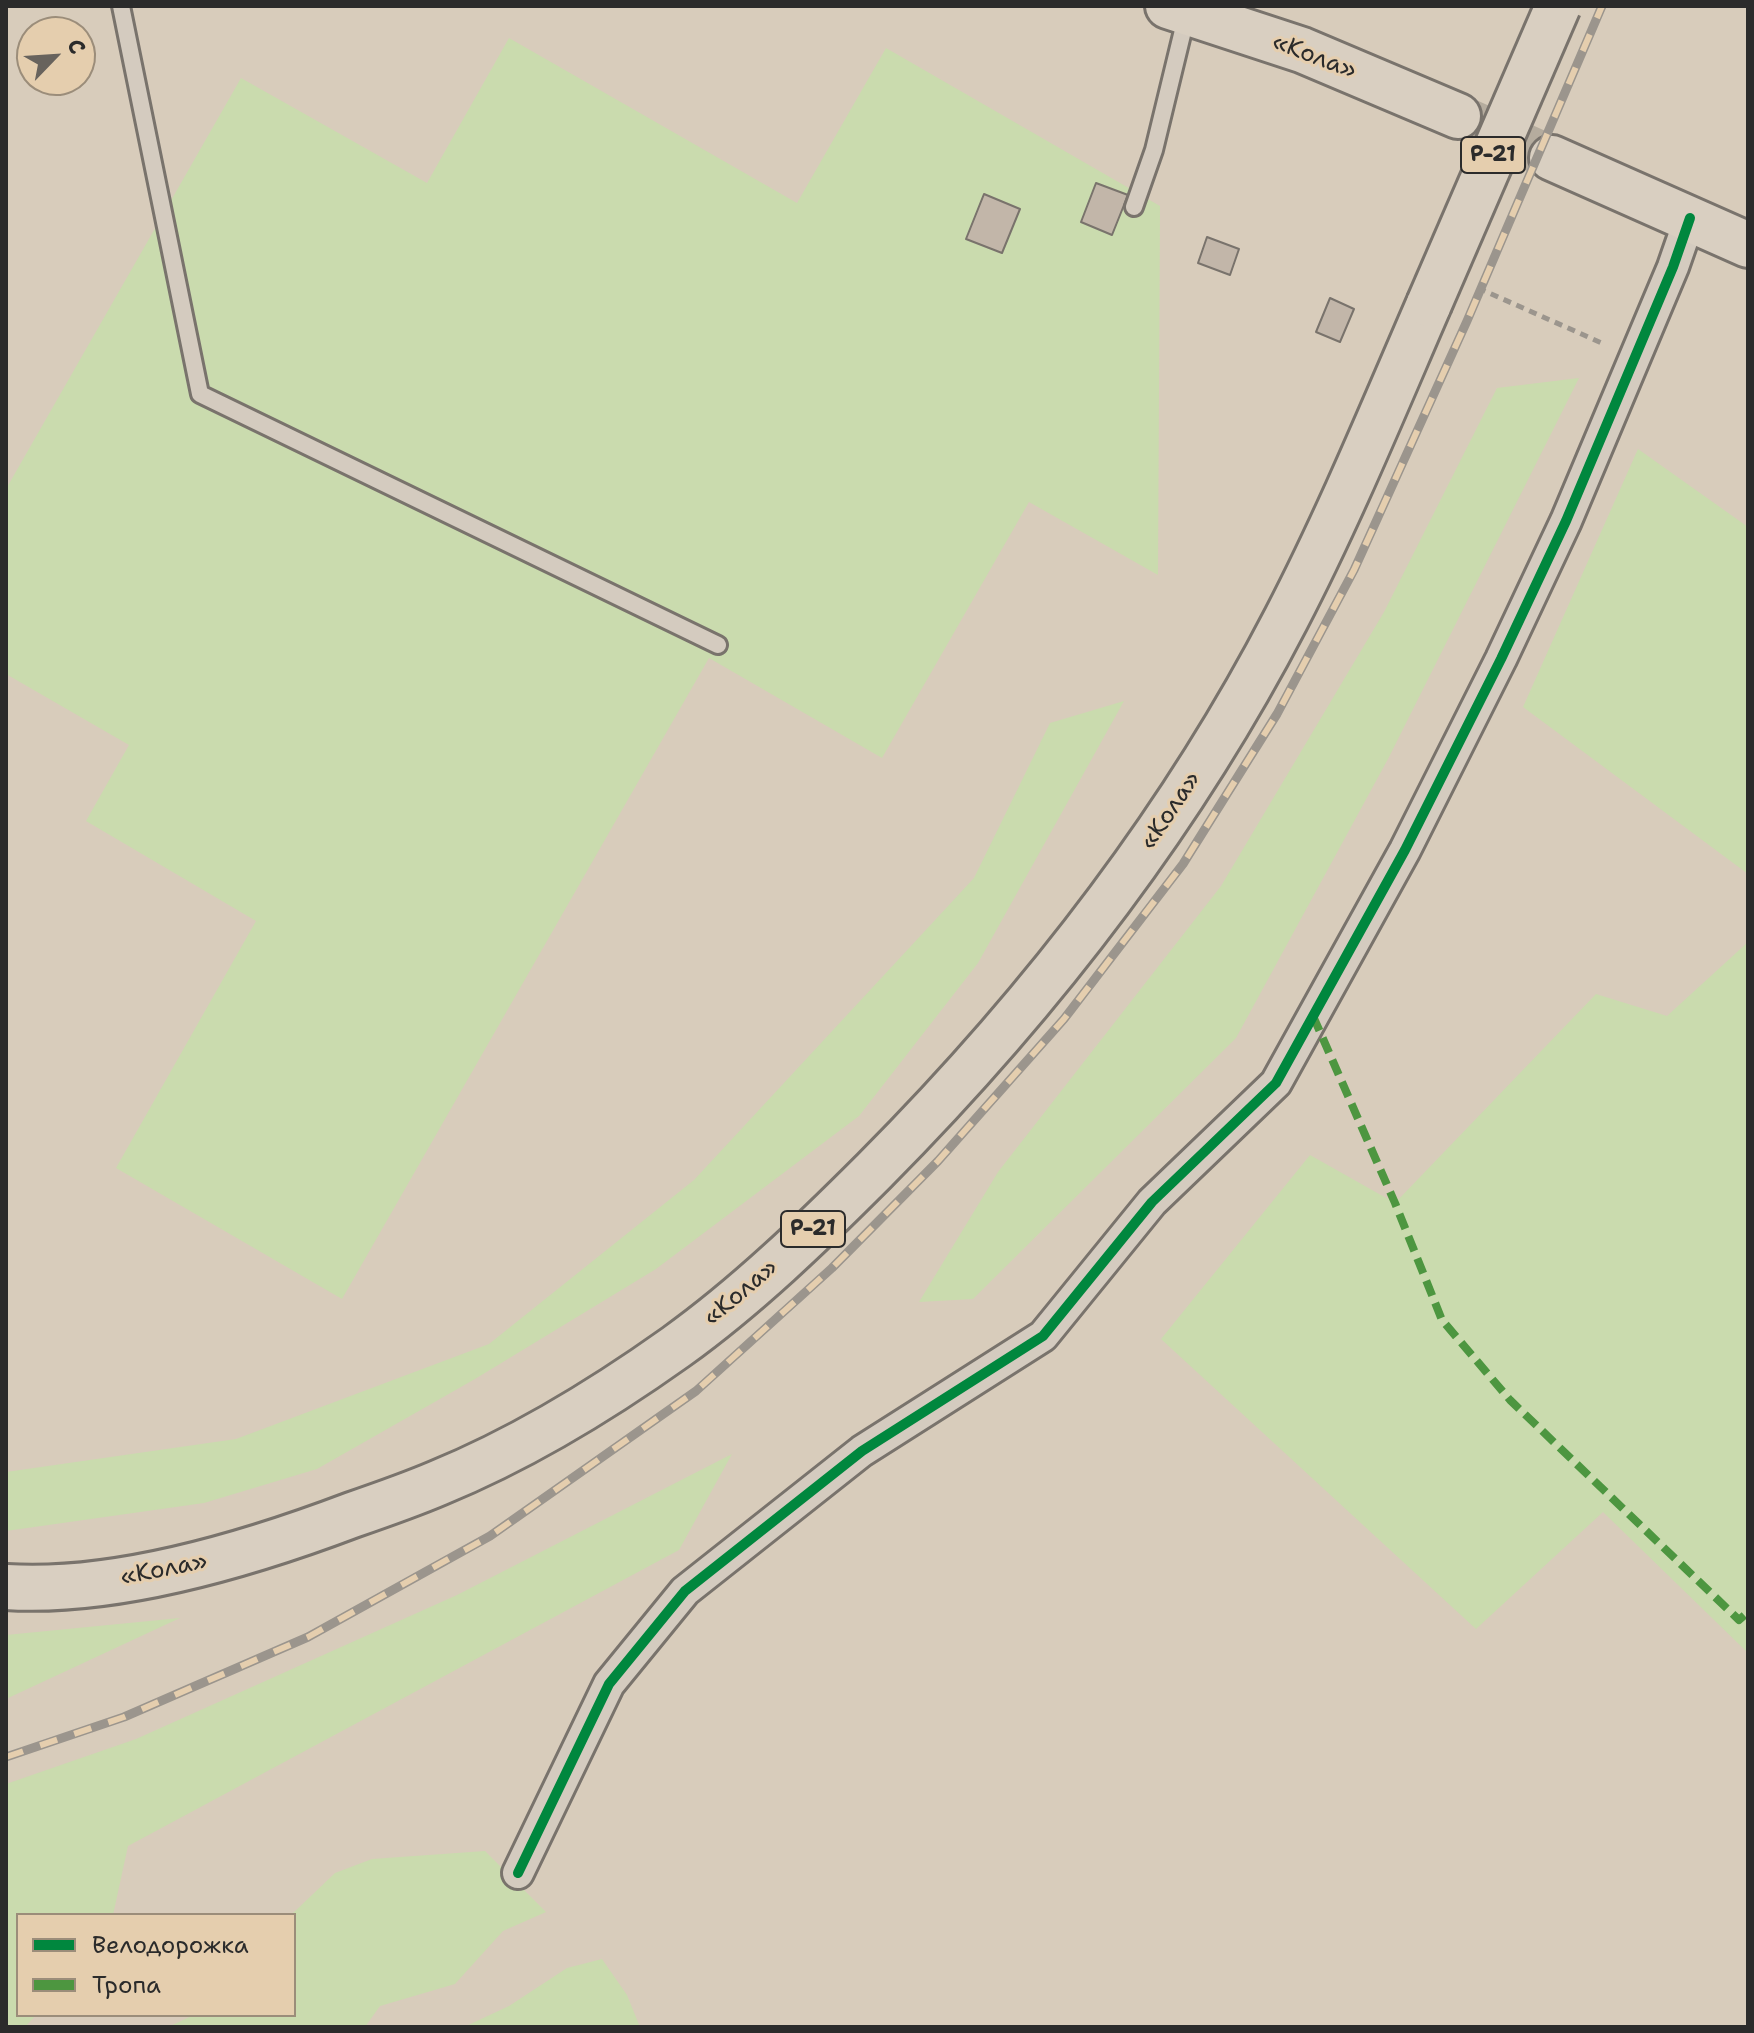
<!DOCTYPE html>
<html>
<head>
<meta charset="utf-8">
<style>
  body { margin:0 }
  #map { position:relative; width:1754px; height:2033px; overflow:hidden; background:#d8ccbb; font-family:"Shantell Sans",sans-serif }
  canvas { display:block }
  .frame { position:absolute; inset:0; border:8px solid #2b2b2b; pointer-events:none }
  .legend { position:absolute; left:16px; top:1913px; width:280px; height:104px; box-sizing:border-box; background:#e5ceae; border:2px solid #9b8d7a; margin:0; padding:10px 14px; list-style:none; font-size:24px; color:#2b2b2b }
  .legend li { display:flex; align-items:center; gap:16px; height:40px }
  .legend b { width:40px; border:2px solid #9b8d7a }
  .north { position:absolute; left:16px; top:16px; width:80px; height:80px; box-sizing:border-box; background:#e5ceae; border:2px solid #9b8d7a; border-radius:50%; rotate:65deg; font-size:22px; font-weight:700; line-height:32px; text-align:center; color:#2b2b2b }
  .north::after { content:''; display:block; margin:auto; width:28px; height:36px; background:#68635d; clip-path:polygon(50% 0,100% 100%,50% 72%,0 100%) }
</style>
</head>
<body>
<div id="map">
<canvas width="1754" height="2033"></canvas>
<div class="frame"></div>
<ul class="legend">
<li><b style="height:10px;background:#00873e"></b>Велодорожка</li>
<li><b style="height:10px;background:#4d9640"></b>Тропа</li>
</ul>
<div class="north">С</div>
</div>
<script>
const context = document.querySelector('canvas').getContext('2d');
context.lineJoin = 'round';
function fill(path, color) {
  context.fillStyle = color;
  context.fill(path, 'evenodd');
}
function strokePath(path, color, width, dash) {
  context.strokeStyle = color;
  context.lineWidth = width;
  context.lineCap = dash ? 'butt' : 'round';
  context.setLineDash(dash || []);
  context.stroke(path);
}
function write(font, color, halo, rows, align = 'center') {
  context.font = font + ' "Shantell Sans",sans-serif';
  context.lineWidth = 6;
  context.setLineDash([]);
  context.textBaseline = 'middle';
  context.strokeStyle = halo;
  context.fillStyle = color;
  for (const [text, x, y, turn = 0] of rows) {
    context.save();
    context.translate(x, y);
    context.rotate((+turn || 0) * Math.PI / 180);
    context.textAlign = isNaN(turn) ? turn : align;
    if (halo) context.strokeText(text, 0, 0);
    context.fillText(text, 0, 0);
    context.restore();
  }
}
const green = new Path2D(`
  M 509,38 L 797,203 L 886,48 L 1160,206 L 1158,575 L 1029,502 L 882,758 L 709,658 L 342,1299 L 116,1168 L 256,921 L 86,821 L 129,745 L 6,674 L 6,489 L 241,78 L 427,183 Z
  M 1579,378 L 1388,759 L 1236,1038 L 973,1299 L 919,1302 L 998,1172 L 1221,886 L 1384,612 L 1497,388 Z
  M 1638,449 L 1748,527 L 1748,874 L 1523,707 Z
  M 1124,701 L 978,963 L 859,1116 L 656,1269 L 475,1379 L 317,1469 L 204,1503 L 6,1531 L 6,1472 L 236,1439 L 489,1344 L 694,1180 L 974,878 L 1050,723 Z
  M 1748,942 L 1748,1653 L 1603,1512 L 1476,1629 L 1161,1339 L 1310,1155 L 1395,1203 L 1596,994 L 1667,1016 Z
  M 732,1454 L 679,1550 L 128,1846 L 113,1915 L 18,1915 L 18,2015 L 36,2015 L 25,2027 L 6,2027 L 6,1784 L 136,1739 L 457,1595 Z
  M 180,1618 L 6,1699 L 6,1635 Z
  M 485,1851 L 546,1912 L 503,1931 L 455,1984 L 380,2006 L 365,2027 L 168,2027 L 194,2015 L 294,2015 L 294,1915 L 291,1915 L 335,1873 L 372,1859 Z
  M 602,1959 L 627,1995 L 640,2027 L 464,2027 L 509,2006 L 567,1968 Z`);
const building = new Path2D(`
  M 1096,183 L 1128,195 L 1112,235 L 1081,222 Z
  M 984,194 L 1020,209 L 1002,253 L 966,239 Z
  M 1207,237 L 1239,249 L 1230,275 L 1198,263 Z
  M 1330,298 L 1354,309 L 1340,342 L 1316,332 Z`);
const trunkTunnel = new Path2D(`
  M 1458,116 L 1552,158`);
const path = new Path2D(`
  M 1478,288 L 1604,344`);
const service = new Path2D(`
  M 121,6 L 200,394 L 718,645
  M 1134,207 L 1154,150 L 1187,14`);
const minor = new Path2D(`
  M 518,1873 L 609,1684 L 685,1591 L 862,1451 L 1043,1336 L 1152,1202 L 1276,1083 L 1405,850 L 1501,659 L 1566,521 L 1673,267 L 1690,218`);
const trunk = new Path2D(`
  M 1168,6 L 1302,50 L 1458,116
  M 1552,158 L 1748,245
  M 6,1587 C 116,1594 249,1554 352,1515 C 381,1505 410,1495 438,1483 C 521,1449 603,1399 676,1347 C 747,1296 812,1233 874,1171 C 1036,1008 1180,824 1286,619 C 1339,517 1383,410 1429,304`);
const rail = new Path2D(`
  M 6,1757 L 124,1717 L 308,1637 L 490,1536 L 696,1391 L 832,1268 L 938,1161 L 1064,1019 L 1183,864 L 1277,714 L 1354,570 L 1467,321 L 1602,6`);
const trunkBridge = new Path2D(`
  M 1429,304 L 1558,6`);
const quiet = new Path2D(`
  M 1313,1016 L 1395,1203 L 1442,1320 L 1510,1400 L 1739,1620 L 1748,1612`);
const cycleway = new Path2D(`
  M 518,1873 L 609,1684 L 685,1591 L 862,1451 L 1043,1336 L 1152,1202 L 1276,1083 L 1405,850 L 1501,659 L 1566,521 L 1673,267 L 1690,218`);
const shields = [
  [1493,155,64],
  [813,1229,64]
];
const shieldNames = [
  ["Р-21",1493,155],
  ["Р-21",813,1229]
];
const streetNames = [
  ["«Кола»",1314,57,21],
  ["«Кола»",1171,811,-56],
  ["«Кола»",741,1293,-40],
  ["«Кола»",164,1570,-11]
];
fill(green, '#cadbae');
fill(building, '#c2b6a9');
strokePath(building, '#79736c', 2);
strokePath(trunkTunnel, '#b5ac9e', 44, [44, 22]);
strokePath(service, '#79736c', 22);
strokePath(minor, '#79736c', 36);
strokePath(trunk, '#79736c', 50);
strokePath(path, '#9b958d', 5, [8, 6]);
strokePath(service, '#d4cbbf', 16);
strokePath(minor, '#d4cbbf', 30);
strokePath(trunk, '#d9cfc1', 44);
strokePath(rail, '#9b958d', 9);
strokePath(rail, '#e5ceae', 6, [18]);
strokePath(trunkBridge, '#79736c', 50, []);
strokePath(trunkBridge, '#d9cfc1', 44);
strokePath(quiet, '#4d9640', 8, [16, 8]);
strokePath(cycleway, '#00873e', 10);
for (const [x, y, w] of shields) {
  const box = new Path2D();
  box.roundRect(x - w / 2, y - 18, w, 36, 6);
  context.fillStyle = '#e5ceae';
  context.fill(box);
  strokePath(box, '#2b2b2b', 2);
}
write('bold 22px', '#2b2b2b', null, shieldNames);
write('24px', '#2b2b2b', '#e5ceae', streetNames);
</script>
</body>
</html>
